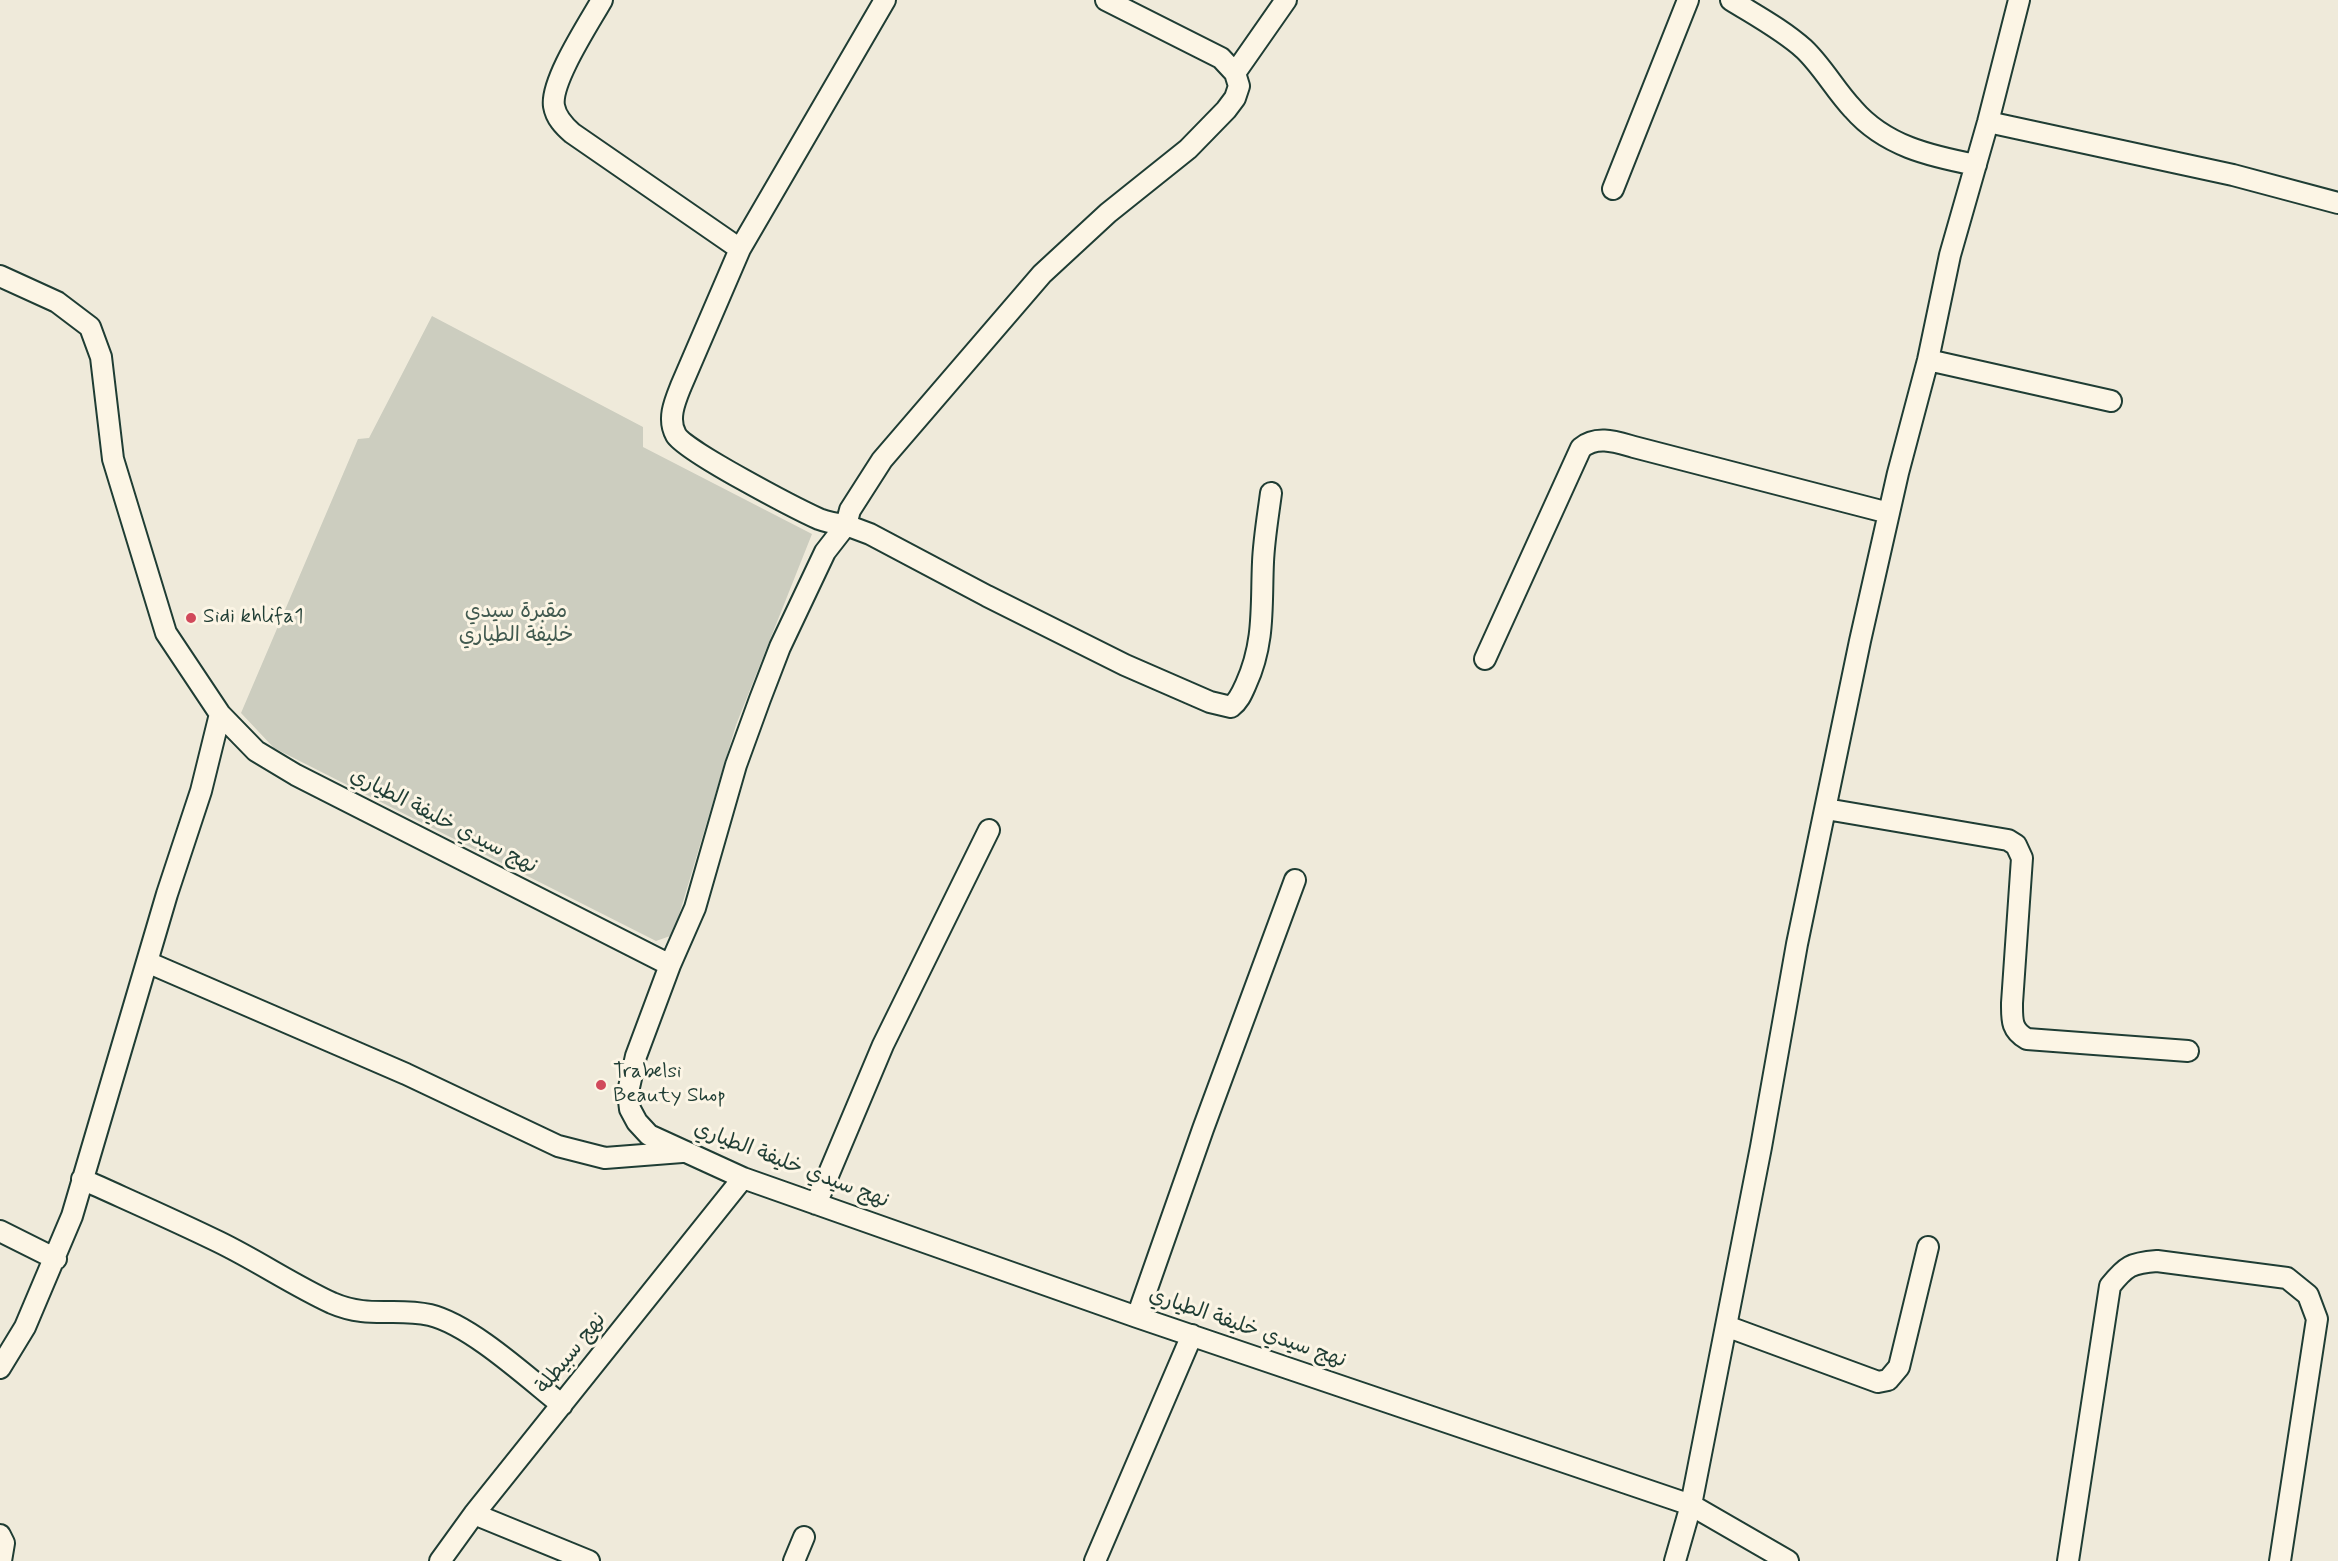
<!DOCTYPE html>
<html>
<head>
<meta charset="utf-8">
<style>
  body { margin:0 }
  canvas { display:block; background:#efeada }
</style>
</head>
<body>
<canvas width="2338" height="1561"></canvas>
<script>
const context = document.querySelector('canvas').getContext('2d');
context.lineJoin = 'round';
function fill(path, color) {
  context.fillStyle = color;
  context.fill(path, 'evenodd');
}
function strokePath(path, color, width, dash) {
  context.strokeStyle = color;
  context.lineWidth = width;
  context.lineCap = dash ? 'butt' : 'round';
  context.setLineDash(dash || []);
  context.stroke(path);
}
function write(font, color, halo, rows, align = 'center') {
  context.font = font + ' Mynerve,"Playpen Sans Arabic",sans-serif';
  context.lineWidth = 6;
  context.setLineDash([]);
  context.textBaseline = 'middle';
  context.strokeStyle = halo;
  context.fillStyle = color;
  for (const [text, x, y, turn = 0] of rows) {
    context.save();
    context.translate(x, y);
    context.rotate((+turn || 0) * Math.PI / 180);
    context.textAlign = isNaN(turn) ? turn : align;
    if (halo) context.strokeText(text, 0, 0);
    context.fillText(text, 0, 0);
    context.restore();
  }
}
const green = new Path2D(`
  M 432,316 L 643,427 L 643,447 L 812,534 L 736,725 L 673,935 L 656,941 L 274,748 L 241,713 L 358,439 L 369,438 Z`);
const street = new Path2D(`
  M 602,0 C 589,23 550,82 554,106 C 556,118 564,126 572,133 L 740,249
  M 885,0 L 740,249 L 681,386 C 675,401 667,419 676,435 C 685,451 797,509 819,519 C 827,522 837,524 846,525 L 850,510 L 882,460 L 1042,274 L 1108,213 L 1188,149 L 1226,110 L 1235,98 L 1239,86 L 1235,73 L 1221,58 L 1106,0
  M 1731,0 C 1755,15 1783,30 1804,49 C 1823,67 1835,90 1853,109 C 1885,146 1930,156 1976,165
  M 1235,73 L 1286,0
  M 1988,122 L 2233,175 L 2338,203
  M 1613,189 L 1688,0
  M 0,276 L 57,302 L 90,327 L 101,357 L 113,459 L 166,633 L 220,714 L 256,751 L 296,775 L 670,965 L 636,1056 L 628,1092 L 630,1109 L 637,1122 L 649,1135 L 743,1178 L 1137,1317 L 1691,1505 L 1788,1561
  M 1928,360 L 2111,401
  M 1485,659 L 1581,448 C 1597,435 1616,442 1634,447 L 1889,513
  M 1826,809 L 2008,840 L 2016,845 L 2022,858 L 2012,1003 C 2012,1020 2011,1030 2027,1039 L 2188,1051
  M 147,962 L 406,1074 L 558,1146 L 605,1158 L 682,1152
  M 670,965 L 695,908 L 736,765 L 760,699 L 780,647 L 825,552 L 846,525 L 870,534 L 987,596 L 1125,665 L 1210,702 L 1231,707 C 1239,701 1242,693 1246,684 C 1265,642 1261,606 1263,562 C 1264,539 1268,516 1271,493
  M 82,1179 C 128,1200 174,1220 219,1242 C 258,1261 293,1285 332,1303 C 369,1319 394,1307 430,1315 C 471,1325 528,1378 562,1405
  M 816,1204 L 883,1045 L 989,830
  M 0,1231 L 56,1259
  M 1137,1317 L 1203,1129 L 1295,880
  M 1726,1326 L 1878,1382 L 1888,1380 L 1899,1367 L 1928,1247
  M 0,1368 L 25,1327 L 72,1216 L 167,894 L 201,791 L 220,714
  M 474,1514 L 589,1561
  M 0,1535 L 4,1543 L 1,1561
  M 440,1561 L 474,1514 L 743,1178
  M 794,1561 L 804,1537
  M 1095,1561 L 1192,1335
  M 1675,1561 L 1691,1505 L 1761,1147 L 1797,944 L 1860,641 L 1898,473 L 1928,360 L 1950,255 L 1988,122 L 2019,0
  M 2068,1561 L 2110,1286 C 2126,1266 2131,1263 2157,1261 L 2287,1278 L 2308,1295 L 2317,1319 L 2280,1561`);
const markers = [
  [191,618,6,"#d1495b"],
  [601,1085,6,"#d1495b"]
];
const parkNames = [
  ["مقبرة سيدي",516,613],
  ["خليفة الطياري",516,637]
];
const poiNames = [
  ["Sidi khlifa1",203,618],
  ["Trabelsi",613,1073],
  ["Beauty Shop",613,1097]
];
const streetNames = [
  ["نهج سيدي خليفة الطياري",443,822,27],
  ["نهج سيدي خليفة الطياري",791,1166,21],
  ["نهج سيدي خليفة الطياري",1247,1329,19],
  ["نهج سبيطلة",572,1354,-51]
];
fill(green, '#cccdbf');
strokePath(street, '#1f3d34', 24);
strokePath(street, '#fcf5e5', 20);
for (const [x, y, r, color] of markers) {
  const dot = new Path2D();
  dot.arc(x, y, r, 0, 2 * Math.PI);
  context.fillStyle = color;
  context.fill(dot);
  strokePath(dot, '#fcf5e5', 2);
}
write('21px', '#425a50', '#fcf5e5', parkNames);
write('21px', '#1f3d34', '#fcf5e5', poiNames, 'left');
write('21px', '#1f3d34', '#fcf5e5', streetNames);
</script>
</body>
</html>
